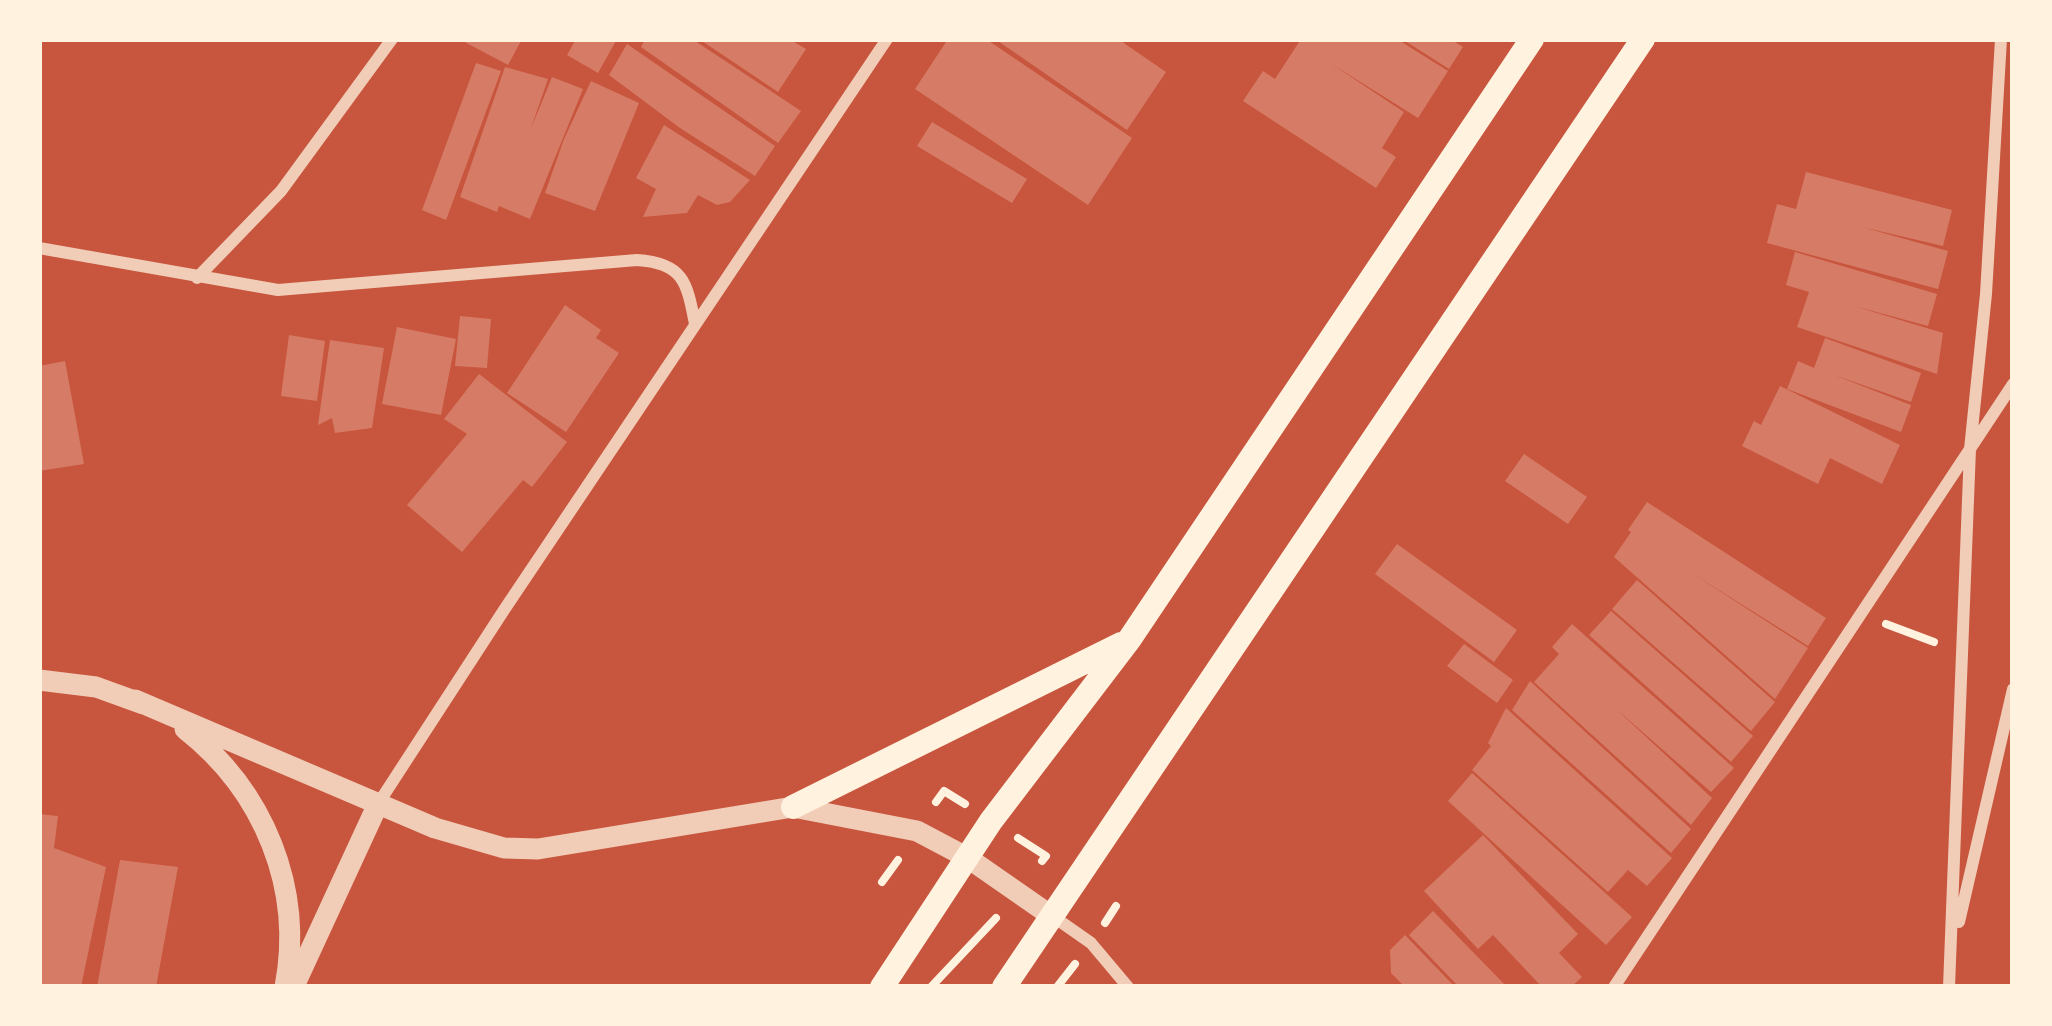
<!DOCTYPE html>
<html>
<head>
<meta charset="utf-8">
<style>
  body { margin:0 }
  #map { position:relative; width:2052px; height:1026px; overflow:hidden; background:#c8553d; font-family:"DM Sans",sans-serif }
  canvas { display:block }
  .frame { position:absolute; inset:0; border:42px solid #fff3e0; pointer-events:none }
</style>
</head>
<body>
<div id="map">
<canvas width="2052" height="1026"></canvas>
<div class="frame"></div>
</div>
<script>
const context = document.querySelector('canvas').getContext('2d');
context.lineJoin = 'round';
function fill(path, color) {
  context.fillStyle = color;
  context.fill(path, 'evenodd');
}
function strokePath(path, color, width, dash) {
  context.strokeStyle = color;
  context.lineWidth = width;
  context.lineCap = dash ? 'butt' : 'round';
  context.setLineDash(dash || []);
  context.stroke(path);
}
const building = new Path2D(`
  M 459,39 L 522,39 L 508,65 Z
  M 576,39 L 617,39 L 598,73 L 567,55 Z
  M 645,39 L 692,39 L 801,111 L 778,143 L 641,47 Z
  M 699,39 L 789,39 L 806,49 L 778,92 Z
  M 948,39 L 986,39 L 1132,138 L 1088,205 L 915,89 Z
  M 995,39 L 1118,39 L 1166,72 L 1127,130 Z
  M 1301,39 L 1397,39 L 1448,71 L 1418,118 L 1330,63 L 1404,112 L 1382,148 L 1396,157 L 1376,188 L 1243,101 L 1263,71 L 1275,79 Z
  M 1402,39 L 1450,39 L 1463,47 L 1449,69 Z
  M 627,44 L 775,146 L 755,176 L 680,128 L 609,75 Z
  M 476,63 L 501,71 L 446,220 L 422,210 Z
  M 505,67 L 548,79 L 530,131 L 552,77 L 583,89 L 530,219 L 499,206 L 497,212 L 460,197 Z
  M 591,81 L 639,103 L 595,211 L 545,193 L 564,139 Z
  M 932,122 L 1027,179 L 1012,203 L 917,146 Z
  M 664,125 L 750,180 L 730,202 L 717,205 L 698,195 L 687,213 L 643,217 L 656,189 L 636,178 Z
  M 1806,172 L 1952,210 L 1943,246 L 1862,227 L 1948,251 L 1938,289 L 1767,243 L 1777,204 L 1796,209 Z
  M 1795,252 L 1937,294 L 1928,326 L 1854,306 L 1943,333 L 1937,374 L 1797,327 L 1809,292 L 1786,285 Z
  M 565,305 L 601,330 L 596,338 L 619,353 L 566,432 L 507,393 Z
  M 460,316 L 491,319 L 487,368 L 455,366 Z
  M 397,327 L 456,339 L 441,415 L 382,404 Z
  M 289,335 L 325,341 L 317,401 L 281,396 Z
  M 1825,338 L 1921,373 L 1911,402 L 1834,375 L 1911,405 L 1901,432 L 1787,389 L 1798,361 L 1814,368 Z
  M 330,340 L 384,348 L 372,428 L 335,433 L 332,418 L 318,425 Z
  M 65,361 L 84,464 L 39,471 L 39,366 Z
  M 479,374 L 567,442 L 532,487 L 523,480 L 462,552 L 407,505 L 467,434 L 444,419 Z
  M 1780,386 L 1900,445 L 1882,484 L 1830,458 L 1818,484 L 1742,446 L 1754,421 L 1761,425 Z
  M 1524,454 L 1587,497 L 1568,524 L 1505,481 Z
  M 1647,502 L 1826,618 L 1808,646 L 1690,572 L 1808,648 L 1775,699 L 1614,557 L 1631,532 L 1628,530 Z
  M 1397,544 L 1517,630 L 1494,662 L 1375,574 Z
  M 1637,580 L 1775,702 L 1751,731 L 1612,609 Z
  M 1611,611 L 1753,736 L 1731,762 L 1589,635 Z
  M 1572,624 L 1734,768 L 1711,792 L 1615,708 L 1712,798 L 1691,825 L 1534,682 L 1559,654 L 1552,647 Z
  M 1464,644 L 1513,680 L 1497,703 L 1447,666 Z
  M 1530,681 L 1691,829 L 1671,853 L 1512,710 Z
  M 1506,708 L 1672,858 L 1647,886 L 1628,870 L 1608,892 L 1472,770 L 1491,746 L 1488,743 Z
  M 1472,773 L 1632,917 L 1606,945 L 1448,801 Z
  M 39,814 L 58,816 L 54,848 L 106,867 L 81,987 L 39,987 Z
  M 1483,835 L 1578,934 L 1559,953 L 1582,977 L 1571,987 L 1542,987 L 1493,935 L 1478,949 L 1424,891 Z
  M 120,860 L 178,867 L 156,987 L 97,987 Z
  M 1433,911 L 1507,987 L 1459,987 L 1409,935 Z
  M 1405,935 L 1455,987 L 1405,987 L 1391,973 L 1390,950 Z`);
const path = new Path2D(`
  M 1886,624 L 1934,642
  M 936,802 L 944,791 L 965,804
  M 1018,838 L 1046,856 L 1042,861
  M 882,882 L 898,860
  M 1105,923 L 1116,906
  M 931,987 L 996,918
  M 1057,987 L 1075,964`);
const minor = new Path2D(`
  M 39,248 L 278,290 L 637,260 C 684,263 687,283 695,324
  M 197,278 L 281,191 L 392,39
  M 378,804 L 504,610 L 887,39
  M 1051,915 L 1091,943 L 1128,987
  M 1959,922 L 2013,689
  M 1614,987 L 2013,384
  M 1949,987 L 1970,449 L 1986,294 L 2001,39`);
const tertiary = new Path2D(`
  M 39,680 L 96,687 L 143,704
  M 135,700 L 435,828 L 504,848 L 538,849 L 793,807 L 917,831 L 968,858 L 1050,915
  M 185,729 C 264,791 304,888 285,987
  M 294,986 L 378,804`);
const secondary = new Path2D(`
  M 793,807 L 1121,644
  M 882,987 L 991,821 L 1129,640 L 1532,39
  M 1004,987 L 1643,39`);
fill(building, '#d67c66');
strokePath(path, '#fff3e0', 8);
strokePath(minor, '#f1ccb7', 12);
strokePath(tertiary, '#f1ccb7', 21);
strokePath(secondary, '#fff3e0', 24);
</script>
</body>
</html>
